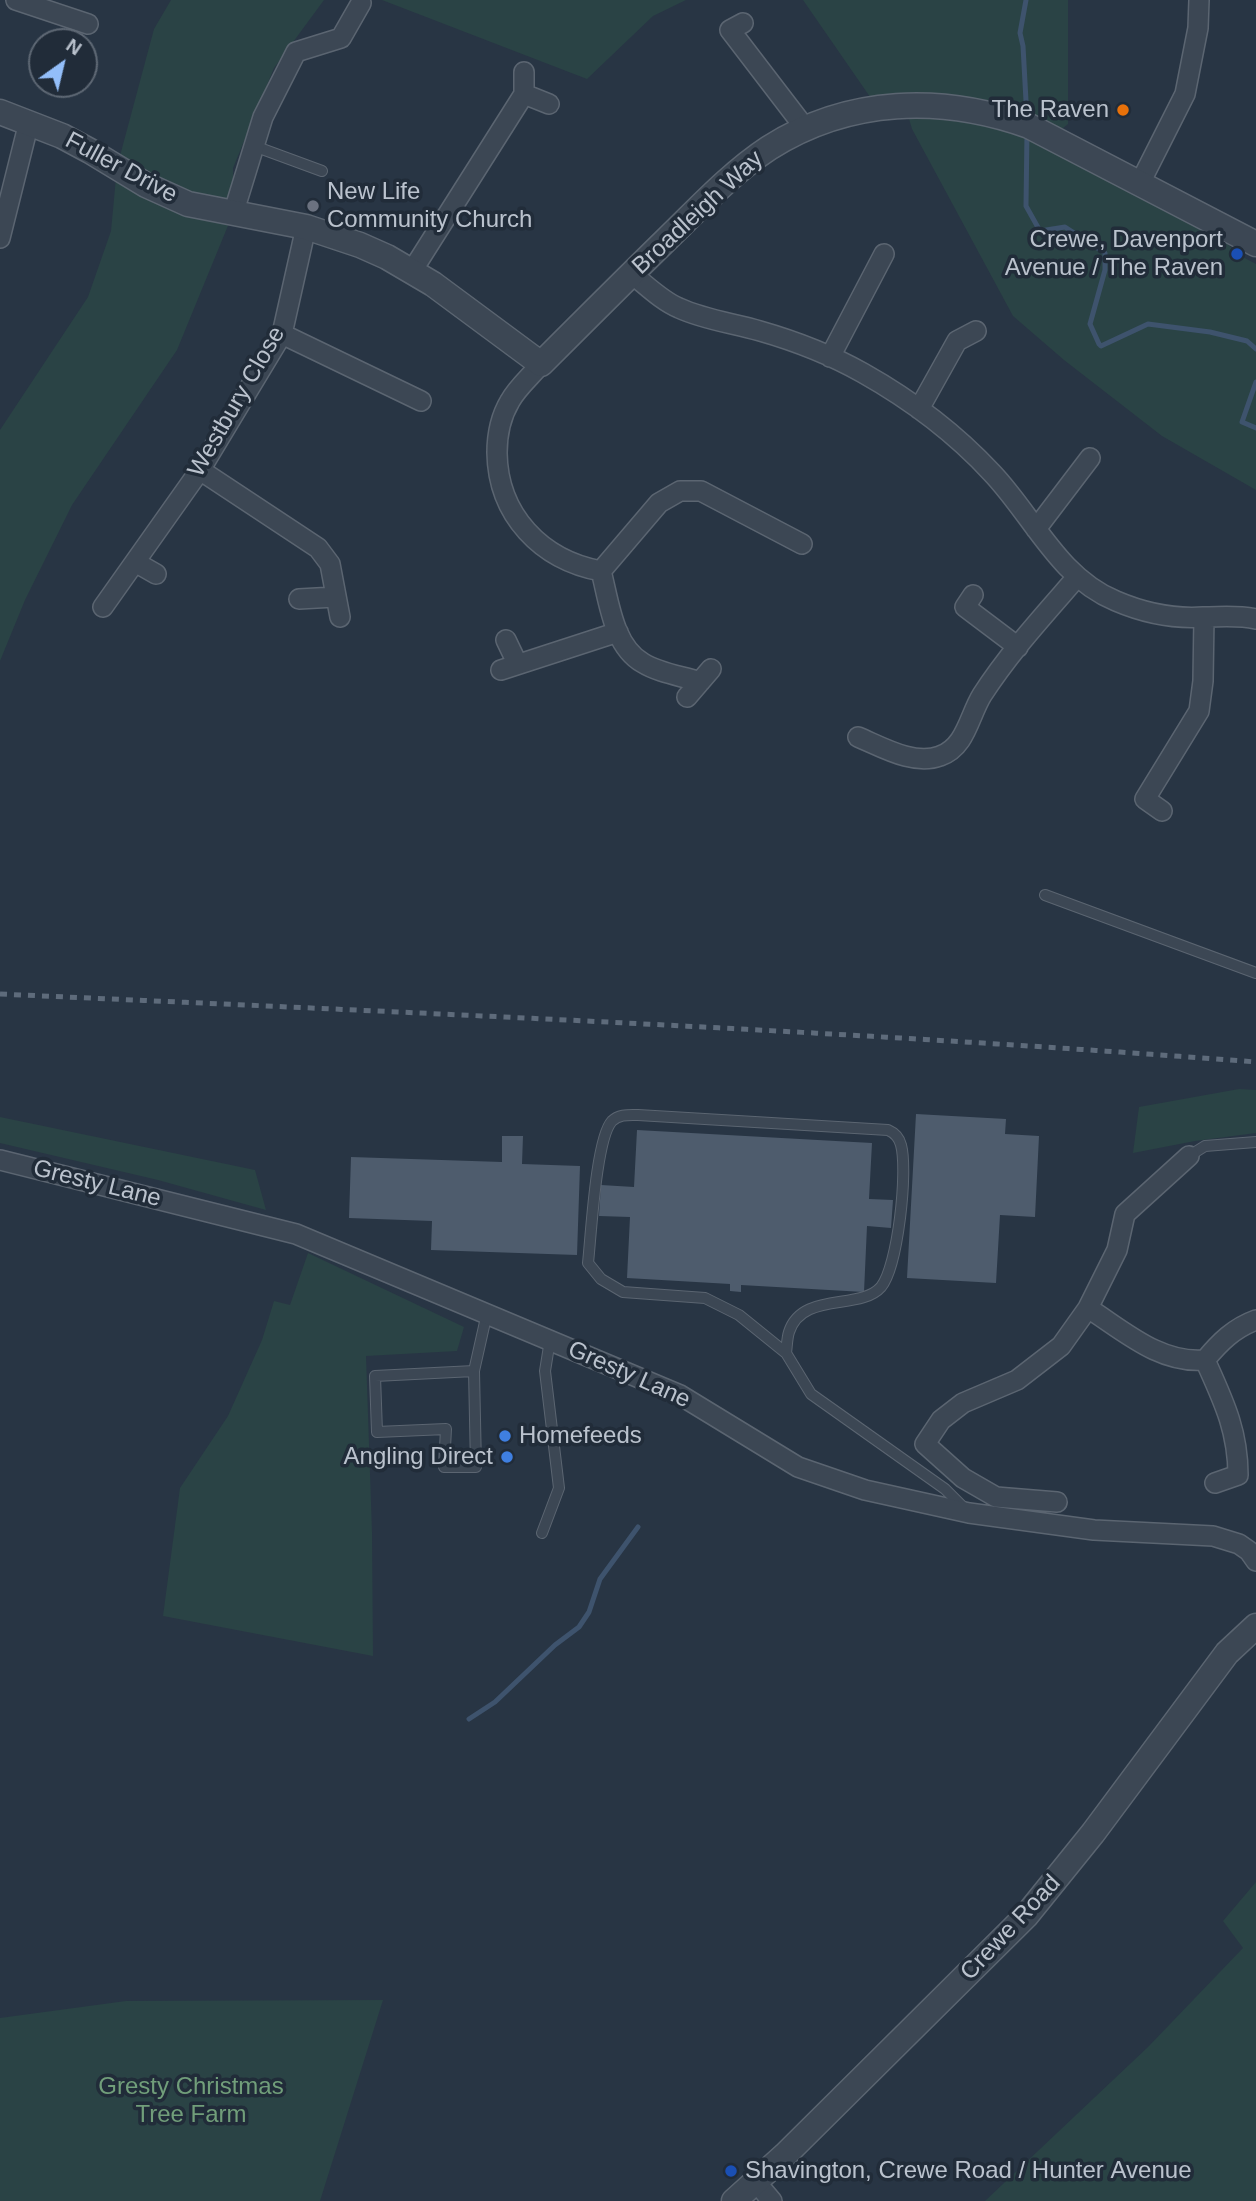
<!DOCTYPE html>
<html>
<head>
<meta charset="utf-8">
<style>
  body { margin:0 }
  #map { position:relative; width:1256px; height:2201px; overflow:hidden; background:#283544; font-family:Arial,sans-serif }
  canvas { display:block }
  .north { position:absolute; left:28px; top:28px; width:70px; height:70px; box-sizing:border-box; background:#212c39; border:2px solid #5e6874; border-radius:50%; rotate:34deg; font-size:19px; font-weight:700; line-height:28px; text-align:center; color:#bac2cd }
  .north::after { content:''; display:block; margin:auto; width:24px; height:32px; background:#93bef9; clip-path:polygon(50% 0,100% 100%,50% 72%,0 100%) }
</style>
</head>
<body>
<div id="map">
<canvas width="1256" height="2201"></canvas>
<div class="north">N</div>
</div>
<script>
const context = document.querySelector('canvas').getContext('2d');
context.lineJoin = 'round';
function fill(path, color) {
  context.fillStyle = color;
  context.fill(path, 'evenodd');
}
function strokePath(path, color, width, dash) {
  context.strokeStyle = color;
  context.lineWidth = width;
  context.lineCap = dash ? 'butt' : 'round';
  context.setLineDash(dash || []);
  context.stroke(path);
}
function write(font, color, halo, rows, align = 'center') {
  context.font = font + ' Arial,sans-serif';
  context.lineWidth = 7;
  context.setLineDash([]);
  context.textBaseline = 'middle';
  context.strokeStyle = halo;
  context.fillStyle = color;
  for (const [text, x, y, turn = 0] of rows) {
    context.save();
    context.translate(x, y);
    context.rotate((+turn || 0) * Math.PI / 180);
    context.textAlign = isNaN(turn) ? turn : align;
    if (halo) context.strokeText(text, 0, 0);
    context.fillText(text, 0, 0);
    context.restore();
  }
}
const green = new Path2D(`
  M 171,0 L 324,0 L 274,68 L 233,168 L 234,211 L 177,350 L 72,505 L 25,600 L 0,661 L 0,430 L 88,297 L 111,231 L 117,167 L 154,29 Z
  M 382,0 L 686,0 L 653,16 L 587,79 Z
  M 803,0 L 1068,0 L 1068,124 L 1052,137 L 1204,219 L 1237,254 L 1256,264 L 1256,490 L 1162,436 L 1064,360 L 1013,316 L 912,129 L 905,105 L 877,107 Z
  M 1239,1089 L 1256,1090 L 1256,1133 L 1195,1141 L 1133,1153 L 1139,1107 Z
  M 0,1117 L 255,1170 L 266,1210 L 158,1180 L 0,1143 Z
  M 308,1253 L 464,1327 L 457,1351 L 366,1356 L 372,1532 L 373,1656 L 163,1616 L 180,1488 L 228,1416 L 262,1340 L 274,1301 L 290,1305 Z
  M 1256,1882 L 1256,2201 L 985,2201 L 1148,2047 L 1243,1948 L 1223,1921 Z
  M 383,2000 L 320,2201 L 0,2201 L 0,2018 L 126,2001 Z`);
const stream = new Path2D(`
  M 1026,0 L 1020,33 L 1023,46 L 1027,119
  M 1027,132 L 1026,206 L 1040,231 L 1065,227 L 1105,253 L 1105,270 L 1090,324 L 1099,344 L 1101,346 L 1148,324 L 1210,332 L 1247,341 L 1256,349
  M 1256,382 L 1242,422 L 1256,428
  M 469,1719 L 495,1702 L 555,1645 L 579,1627 L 589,1612 L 600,1579 L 638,1527`);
const building = new Path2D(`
  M 916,1114 L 1006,1119 L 1005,1134 L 1039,1136 L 1035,1217 L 1000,1215 L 996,1283 L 907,1278 Z
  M 637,1130 L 872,1143 L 869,1199 L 893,1200 L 891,1228 L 867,1226 L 864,1292 L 741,1285 L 741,1292 L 730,1291 L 730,1284 L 627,1278 L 630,1217 L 599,1216 L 601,1185 L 634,1187 Z
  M 502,1136 L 523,1136 L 522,1164 L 580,1166 L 577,1255 L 431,1250 L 432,1221 L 349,1218 L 351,1157 L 502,1162 Z`);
const service = new Path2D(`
  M 254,146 L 322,171
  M 1045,895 L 1256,973
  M 1189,1156 L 1205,1146 L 1256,1142
  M 786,1353 C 787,1346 787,1338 789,1332 C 802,1291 860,1311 881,1287 C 898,1266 908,1171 901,1145 C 899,1137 895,1133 888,1130 L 638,1115 C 629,1115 619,1114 612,1121 C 596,1138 591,1236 588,1263 L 601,1279 L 623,1292 L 705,1298 L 739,1315 L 786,1353 L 811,1394 L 945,1489 L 966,1510
  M 474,1371 L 375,1376 L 377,1432 L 446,1429 L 444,1467 L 476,1467 L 474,1371 L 487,1313
  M 542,1533 L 559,1488 L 545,1371 L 550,1340`);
const minor = new Path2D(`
  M 16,0 L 88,24
  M 743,23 L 730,30 L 805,128
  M 524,94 L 549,104
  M 1139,185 L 1185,94 L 1198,28 L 1199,0
  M 234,211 L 263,117 L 296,52 L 341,38 L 361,3
  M 0,238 L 29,122
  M 412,271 L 524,94 L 524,72
  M 632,274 C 646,285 662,301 679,308 C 705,320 733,323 760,331 C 795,341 831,355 863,373 C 911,400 955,433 992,473 C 1033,516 1058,577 1116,601 C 1144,613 1173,619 1203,617 C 1222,617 1238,615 1256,619
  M 282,334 L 421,401
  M 830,357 L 884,254
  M 541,364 C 531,376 517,388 510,401 C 501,416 497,436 497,453 C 498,515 541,560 601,571 C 609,601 613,646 643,663 C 659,673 682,676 700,682
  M 919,409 L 957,341 L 976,331
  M 200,470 L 318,548 L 330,564 L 340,617
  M 1036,529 L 1090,458
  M 135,562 L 156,574
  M 601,571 L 659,503 L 680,491 L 701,491 L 802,544
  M 973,595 L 965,607 L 1018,647
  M 299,599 L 335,597
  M 103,607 L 200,470 L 282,334 L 306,227
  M 506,640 L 517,663
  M 501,670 L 618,632
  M 687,697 L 711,669
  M 858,737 C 882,747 914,766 940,756 C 966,747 969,716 982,695 C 1009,653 1044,615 1077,577
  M 1162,811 L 1145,799 L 1199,711 L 1203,681 L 1204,617
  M 1189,1156 L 1125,1214 L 1117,1250 L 1088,1308 C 1124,1331 1160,1364 1205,1360 C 1220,1342 1234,1328 1256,1320
  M 0,1160 L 296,1234 L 680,1395 L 798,1467 L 865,1490 L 969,1513 L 1094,1530 L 1213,1536 L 1239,1544 L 1249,1551 L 1256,1561
  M 1205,1360 C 1223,1400 1238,1430 1238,1475 L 1215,1483
  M 1057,1502 L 996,1497 L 963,1478 L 925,1444 L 941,1420 L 963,1403 L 1017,1380 L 1061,1346 L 1088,1308
  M 756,2182 L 772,2201`);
const tertiary = new Path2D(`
  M 0,112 L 62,136 L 90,151 L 146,185 L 188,204 L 306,227 L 360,245 L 387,257 L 433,284 L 541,364 C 582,323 624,281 666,240 C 698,209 731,173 769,148 C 849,97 942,95 1029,126 L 1256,244
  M 734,2201 L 785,2155 L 1026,1916 L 1093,1833 L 1227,1653 L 1256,1626`);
const rail = new Path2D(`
  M 0,994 C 419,1013 838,1030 1256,1062`);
const markers = [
  [1123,110,7,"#e8710a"],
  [313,206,7,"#6b7280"],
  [1237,254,7,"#1a4fb4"],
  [505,1436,7,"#3f7fe0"],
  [507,1457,7,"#3f7fe0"],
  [731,2171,7,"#1a4fb4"]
];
const poiNames = [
  ["The Raven",1109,110],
  ["New Life",327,192,"left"],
  ["Community Church",327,220,"left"],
  ["Crewe, Davenport",1223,240],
  ["Avenue / The Raven",1223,268],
  ["Homefeeds",519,1436,"left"],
  ["Angling Direct",493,1457],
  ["Shavington, Crewe Road / Hunter Avenue",745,2171,"left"]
];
const streetNames = [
  ["Fuller Drive",121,168,28],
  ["Broadleigh Way",698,213,-43],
  ["Westbury Close",237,402,-60],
  ["Gresty Lane",97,1184,14],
  ["Gresty Lane",629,1375,24],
  ["Crewe Road",1011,1928,-47]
];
const parkNames = [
  ["Gresty Christmas",191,2087],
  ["Tree Farm",191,2115]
];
fill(green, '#2a4345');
strokePath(stream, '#3e536d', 5);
fill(building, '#4e5c6d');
strokePath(service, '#5b6571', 12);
strokePath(minor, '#5b6571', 22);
strokePath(tertiary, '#5b6571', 27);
strokePath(service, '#3c4754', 10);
strokePath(minor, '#3c4754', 19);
strokePath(tertiary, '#3c4754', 24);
strokePath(rail, '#5e6b7b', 5, [7, 7]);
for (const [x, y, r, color] of markers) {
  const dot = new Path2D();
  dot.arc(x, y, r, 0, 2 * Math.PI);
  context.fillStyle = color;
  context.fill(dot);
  strokePath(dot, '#212c39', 2.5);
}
write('24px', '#bac2cd', '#212c39', poiNames, 'right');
write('24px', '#bac2cd', '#212c39', streetNames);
write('24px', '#719e7a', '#212c39', parkNames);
</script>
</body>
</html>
